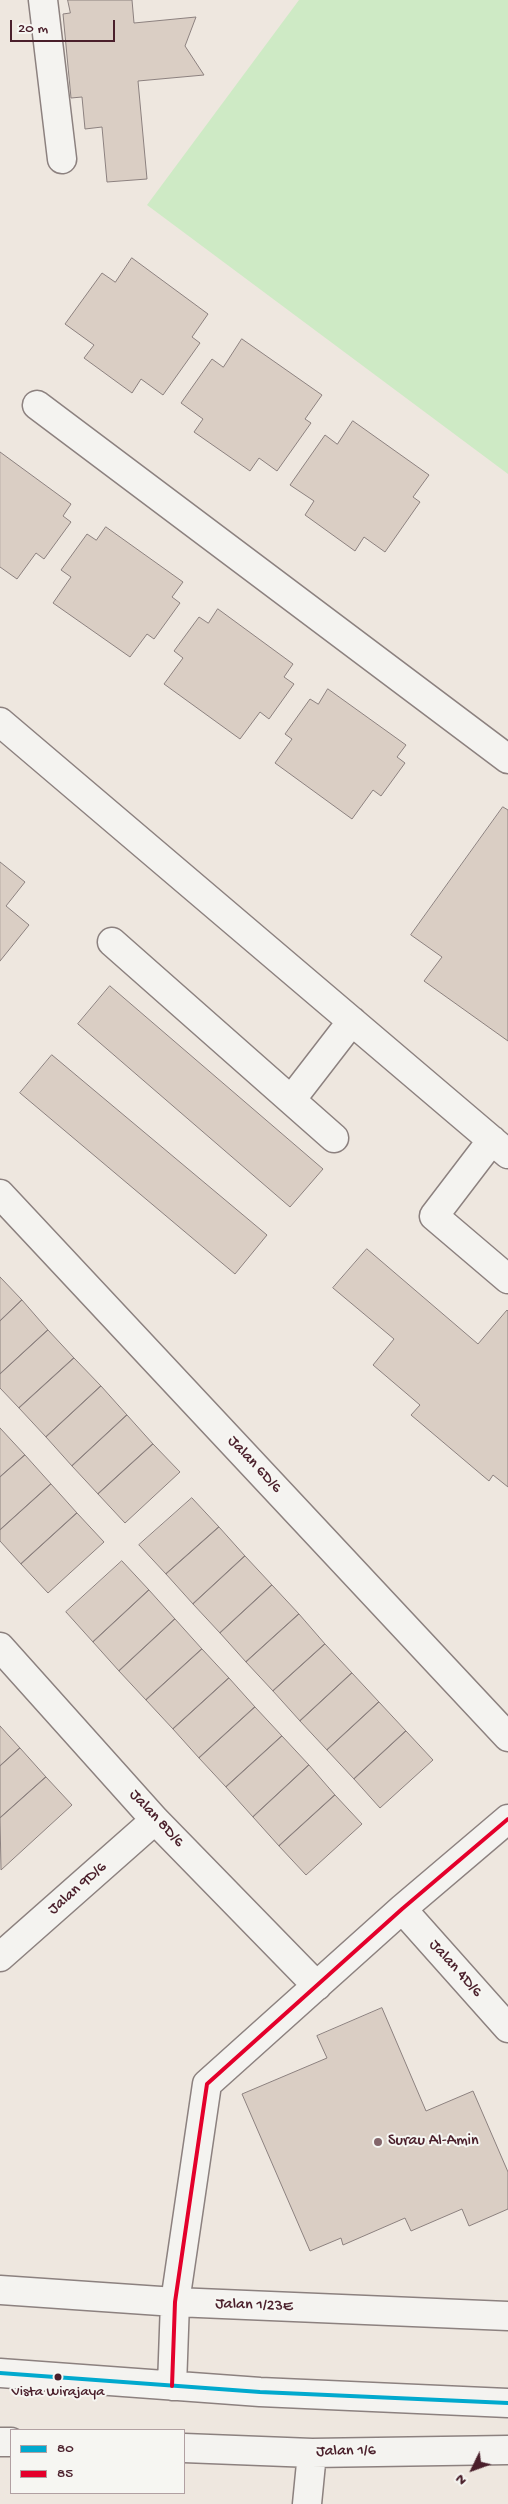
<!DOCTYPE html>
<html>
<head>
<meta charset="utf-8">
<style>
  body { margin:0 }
  #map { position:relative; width:508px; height:2504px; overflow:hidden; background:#eee7df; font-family:"Gochi Hand",sans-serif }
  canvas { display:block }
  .legend { position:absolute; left:10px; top:2429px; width:175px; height:65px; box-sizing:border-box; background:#f6f6f2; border:1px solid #b1a0a2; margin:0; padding:6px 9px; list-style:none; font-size:15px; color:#4a1f2b }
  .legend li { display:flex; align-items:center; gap:10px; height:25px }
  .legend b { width:25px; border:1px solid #b1a0a2 }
  .north { position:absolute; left:448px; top:2444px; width:50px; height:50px; -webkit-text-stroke:4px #f6f6f2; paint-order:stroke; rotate:228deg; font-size:14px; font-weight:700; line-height:20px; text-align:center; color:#4a1f2b }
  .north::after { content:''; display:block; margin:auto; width:18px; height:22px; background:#4a1f2b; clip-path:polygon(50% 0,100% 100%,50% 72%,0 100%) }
  .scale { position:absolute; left:10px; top:20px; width:105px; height:22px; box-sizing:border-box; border:2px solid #4a1f2b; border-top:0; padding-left:6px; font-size:15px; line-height:18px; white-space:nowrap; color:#4a1f2b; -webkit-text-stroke:4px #f6f6f2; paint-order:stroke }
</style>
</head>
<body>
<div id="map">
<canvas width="508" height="2504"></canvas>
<ul class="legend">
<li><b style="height:6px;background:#00a9ce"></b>80</li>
<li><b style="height:6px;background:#e4002b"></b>85</li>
</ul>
<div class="north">N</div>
<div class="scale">20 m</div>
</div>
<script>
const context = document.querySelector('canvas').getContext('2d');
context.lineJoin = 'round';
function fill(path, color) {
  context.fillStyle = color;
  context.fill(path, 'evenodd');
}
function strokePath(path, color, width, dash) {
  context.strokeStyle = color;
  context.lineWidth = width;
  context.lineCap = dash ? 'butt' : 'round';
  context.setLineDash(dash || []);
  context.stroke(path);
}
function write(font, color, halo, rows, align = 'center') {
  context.font = font + ' "Gochi Hand",sans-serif';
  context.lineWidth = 4;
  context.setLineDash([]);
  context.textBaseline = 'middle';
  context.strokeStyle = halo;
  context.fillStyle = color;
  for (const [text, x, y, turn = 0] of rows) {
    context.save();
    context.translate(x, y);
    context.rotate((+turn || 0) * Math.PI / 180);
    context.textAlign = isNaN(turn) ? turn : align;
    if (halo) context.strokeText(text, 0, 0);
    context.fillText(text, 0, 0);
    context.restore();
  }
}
const green = new Path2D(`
  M 299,0 L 508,0 L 508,474 L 147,205 Z`);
const building = new Path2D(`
  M 68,0 L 132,0 L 134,23 L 196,17 L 185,46 L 204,75 L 138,81 L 147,179 L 107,182 L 102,127 L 85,129 L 82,97 L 71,98 L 63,14 L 70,13 Z
  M 132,258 L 208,314 L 192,337 L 200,343 L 163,395 L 141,379 L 132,393 L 84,358 L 94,345 L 65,324 L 102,273 L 115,282 Z
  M 242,339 L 322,395 L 305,419 L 311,423 L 277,471 L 259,458 L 250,471 L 194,432 L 203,419 L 181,403 L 212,359 L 223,367 Z
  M 353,421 L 429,475 L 413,497 L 420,502 L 385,552 L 364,537 L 355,551 L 305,515 L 314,501 L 290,485 L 325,435 L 337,444 Z
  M 0,452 L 71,504 L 63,516 L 71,522 L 44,559 L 36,553 L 17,579 L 0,567 Z
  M 106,527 L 183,582 L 172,597 L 180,603 L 154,639 L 147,634 L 130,657 L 53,603 L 71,577 L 61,570 L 87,534 L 96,540 Z
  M 218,609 L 293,664 L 284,677 L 294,684 L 269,719 L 260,712 L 240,739 L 164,684 L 183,658 L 174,651 L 199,617 L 208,623 Z
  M 328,689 L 406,745 L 397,757 L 405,763 L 381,796 L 373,790 L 352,819 L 275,763 L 292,739 L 285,734 L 310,699 L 318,704 Z
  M 503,807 L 508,810 L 508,1041 L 424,981 L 442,957 L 411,935 Z
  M 0,862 L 25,882 L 6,906 L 29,925 L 0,961 Z
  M 110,986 L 323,1169 L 290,1207 L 78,1024 Z
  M 52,1055 L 267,1235 L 235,1274 L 20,1093 Z
  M 367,1249 L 478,1344 L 507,1310 L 508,1311 L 508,1487 L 493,1475 L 489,1481 L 411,1415 L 420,1405 L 373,1365 L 394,1339 L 333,1288 Z
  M 0,1277 L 22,1300 L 0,1321 Z
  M 22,1300 L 48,1330 L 0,1374 L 0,1321 Z
  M 48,1330 L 74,1358 L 19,1408 L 0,1388 L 0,1374 Z
  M 74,1358 L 101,1386 L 46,1437 L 19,1408 Z
  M 101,1386 L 127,1415 L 72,1466 L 46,1437 Z
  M 127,1415 L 153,1444 L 98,1494 L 72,1466 Z
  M 0,1428 L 25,1455 L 0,1477 Z
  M 153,1444 L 180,1472 L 125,1523 L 98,1494 Z
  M 25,1455 L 51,1484 L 0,1530 L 0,1477 Z
  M 51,1484 L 77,1513 L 21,1564 L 0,1541 L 0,1530 Z
  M 192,1498 L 219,1527 L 166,1574 L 139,1545 Z
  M 77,1513 L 104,1542 L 48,1593 L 21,1564 Z
  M 219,1527 L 245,1556 L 193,1604 L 166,1574 Z
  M 245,1556 L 272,1585 L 220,1633 L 193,1604 Z
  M 122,1561 L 149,1590 L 93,1642 L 66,1612 Z
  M 272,1585 L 299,1614 L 246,1662 L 220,1633 Z
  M 149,1590 L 175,1619 L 119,1671 L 93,1642 Z
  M 299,1614 L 325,1644 L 273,1691 L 246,1662 Z
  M 175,1619 L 202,1649 L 146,1700 L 119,1671 Z
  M 325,1644 L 352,1673 L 300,1721 L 273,1691 Z
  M 202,1649 L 229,1678 L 173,1729 L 146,1700 Z
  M 352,1673 L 379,1702 L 327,1750 L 300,1721 Z
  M 229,1678 L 255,1707 L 199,1758 L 173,1729 Z
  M 379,1702 L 406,1731 L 354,1779 L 327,1750 Z
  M 255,1707 L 282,1736 L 226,1787 L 199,1758 Z
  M 0,1726 L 20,1748 L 0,1766 Z
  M 406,1731 L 433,1760 L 380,1808 L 354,1779 Z
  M 282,1736 L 309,1765 L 253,1817 L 226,1787 Z
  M 20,1748 L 46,1777 L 0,1818 L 0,1766 Z
  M 309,1765 L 335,1795 L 279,1846 L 253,1817 Z
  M 46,1777 L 72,1805 L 1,1870 L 0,1818 Z
  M 335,1795 L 362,1824 L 306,1875 L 279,1846 Z
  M 382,2008 L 426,2111 L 473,2091 L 508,2172 L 508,2209 L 469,2226 L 462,2209 L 411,2231 L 405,2218 L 343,2245 L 341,2238 L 310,2251 L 242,2094 L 327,2058 L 317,2036 Z`);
const minor = new Path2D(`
  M 43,0 L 62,159
  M 37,405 L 508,759
  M 0,722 L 508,1154
  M 112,942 L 334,1138
  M 291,1100 L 352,1021
  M 492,1140 L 434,1216 L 508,1279
  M 0,1194 L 508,1737
  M 0,1647 L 155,1820 L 317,1986
  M 402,1909 L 508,2028
  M 0,1957 L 155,1820
  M 0,2290 L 175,2302 L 508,2316
  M 0,2373 L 260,2392 L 508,2403
  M 172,2386 L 175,2302 L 207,2084 L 402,1909 L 508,1819
  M 0,2442 L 11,2442
  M 184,2448 L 312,2453 L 508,2450
  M 307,2504 L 312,2453`);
const bus1 = new Path2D(`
  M 0,2373 L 260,2392 L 508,2403`);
const bus2 = new Path2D(`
  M 172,2386 L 175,2302 L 207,2084 L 402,1909 L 508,1819`);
const markers = [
  [378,2142,5,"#83656a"],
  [58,2377,4.5,"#4a1f2b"]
];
const busNames = [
  ["Vista Wirajaya",58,2393]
];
const streetNames = [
  ["Jalan 6D/6",254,1465,47],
  ["Jalan 8D/6",156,1819,47],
  ["Jalan 9D/6",78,1889,-41],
  ["Jalan 4D/6",455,1969,48],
  ["Jalan 1/23E",254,2306,2],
  ["Jalan 1/6",346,2452,-1]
];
const poiNames = [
  ["Surau Al-Amin",388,2142]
];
fill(green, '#ceeac5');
fill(building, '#dacec4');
strokePath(building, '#8c817f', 1);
strokePath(minor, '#8c817f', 31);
strokePath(minor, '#f4f3f0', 28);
strokePath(bus1, '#00a9ce', 4);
strokePath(bus2, '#e4002b', 4);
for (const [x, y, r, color] of markers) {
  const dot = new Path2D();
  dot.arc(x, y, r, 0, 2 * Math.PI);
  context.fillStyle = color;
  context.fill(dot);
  strokePath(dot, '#f6f6f2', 2);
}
write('15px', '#4a1f2b', '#f6f6f2', busNames);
write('16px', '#4a1f2b', '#f6f6f2', streetNames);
write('16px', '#4a1f2b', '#f6f6f2', poiNames, 'left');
</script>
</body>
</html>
